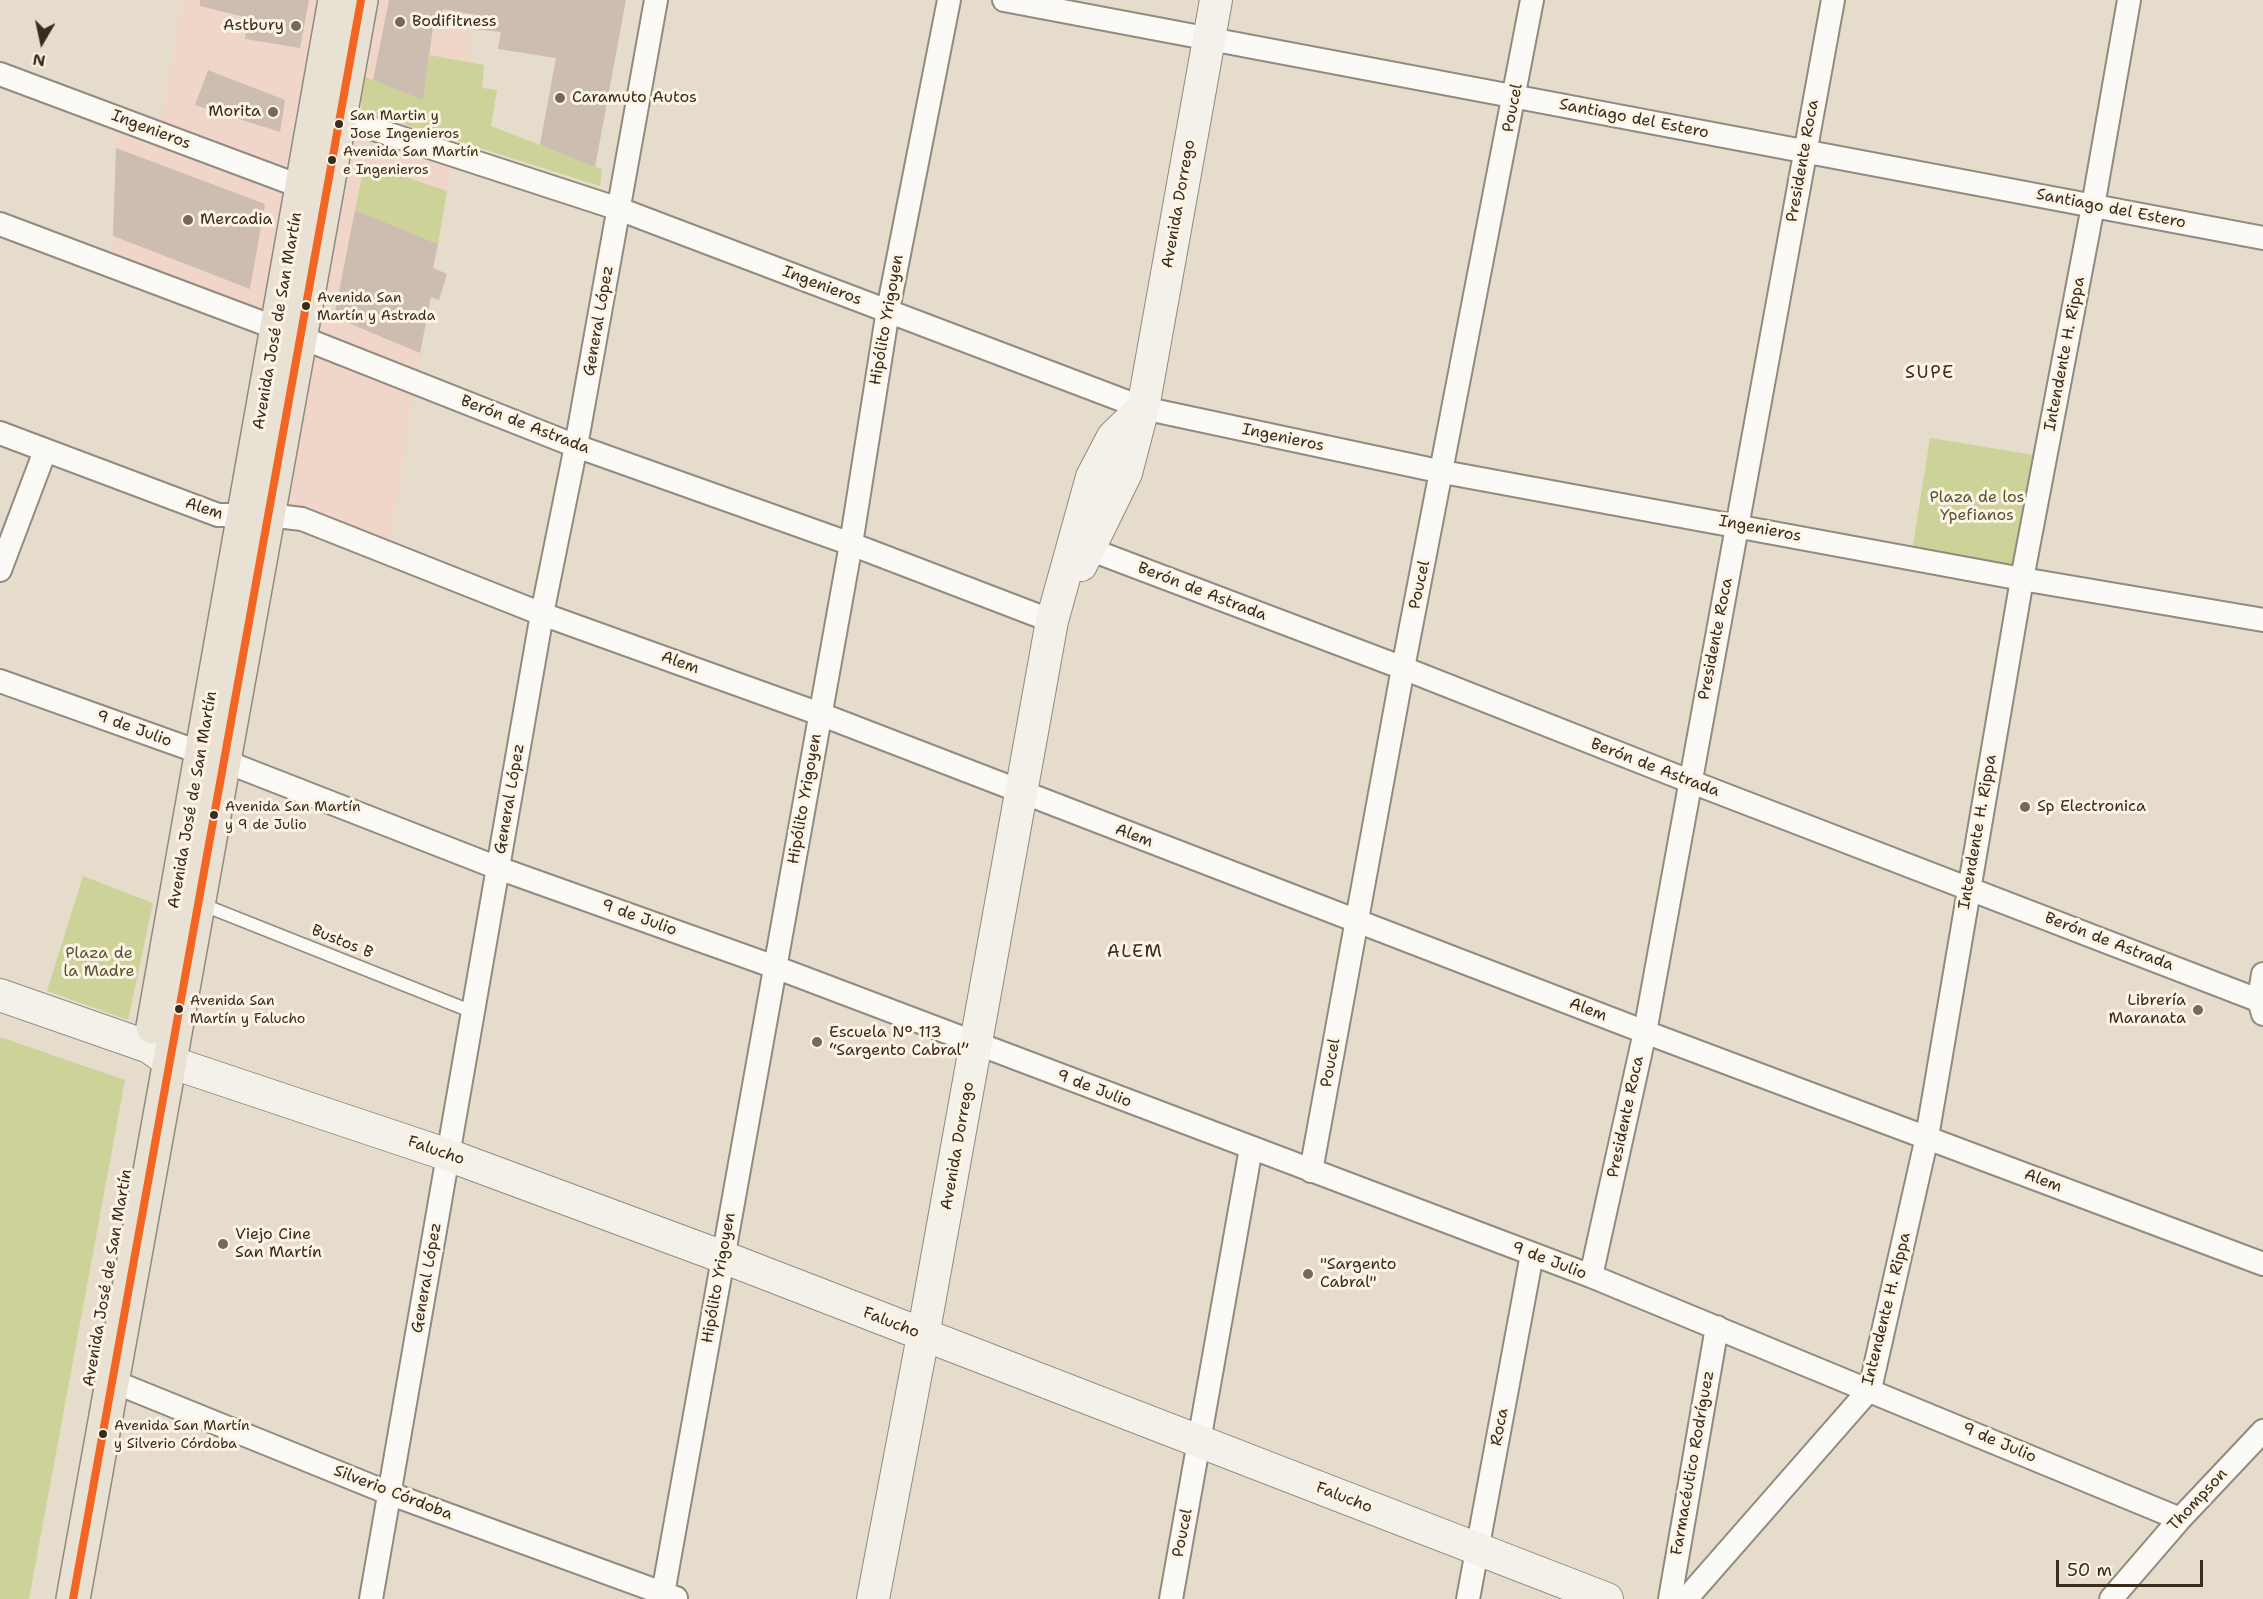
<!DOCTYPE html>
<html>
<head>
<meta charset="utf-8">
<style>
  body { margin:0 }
  #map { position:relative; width:2263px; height:1599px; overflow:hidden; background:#e5dccb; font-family:"Shantell Sans",sans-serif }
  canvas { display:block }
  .north { position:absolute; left:12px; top:12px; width:60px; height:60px; -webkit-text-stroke:4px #fcf5e5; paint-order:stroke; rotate:189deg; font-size:16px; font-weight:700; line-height:24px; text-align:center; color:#3b2a1e }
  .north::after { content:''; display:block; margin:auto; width:21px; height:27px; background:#3b2a1e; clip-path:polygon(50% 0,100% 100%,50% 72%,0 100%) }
  .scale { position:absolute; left:2056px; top:1560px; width:147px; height:27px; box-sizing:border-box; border:3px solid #3b2a1e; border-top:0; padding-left:8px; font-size:18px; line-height:21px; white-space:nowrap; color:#3b2a1e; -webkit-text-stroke:4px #fcf5e5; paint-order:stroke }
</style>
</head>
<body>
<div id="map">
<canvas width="2263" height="1599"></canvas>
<div class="north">N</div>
<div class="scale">50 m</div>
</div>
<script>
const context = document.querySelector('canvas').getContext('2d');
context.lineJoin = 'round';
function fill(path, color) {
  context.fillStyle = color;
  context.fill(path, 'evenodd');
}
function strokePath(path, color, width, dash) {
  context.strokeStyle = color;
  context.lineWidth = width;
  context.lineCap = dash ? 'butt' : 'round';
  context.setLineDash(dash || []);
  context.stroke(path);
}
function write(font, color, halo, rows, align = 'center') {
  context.font = font + ' "Shantell Sans",sans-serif';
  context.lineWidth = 6;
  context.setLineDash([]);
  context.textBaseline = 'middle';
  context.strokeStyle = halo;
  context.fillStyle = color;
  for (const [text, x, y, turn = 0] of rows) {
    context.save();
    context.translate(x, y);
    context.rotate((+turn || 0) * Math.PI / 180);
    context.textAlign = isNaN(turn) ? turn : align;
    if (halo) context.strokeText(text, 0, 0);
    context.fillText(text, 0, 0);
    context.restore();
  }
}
const built = new Path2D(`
  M 182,0 L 478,0 L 390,544 L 269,508 L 300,337 L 111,267 L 117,117 L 159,133 Z`);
const green = new Path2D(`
  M 430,55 L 484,65 L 482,88 L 497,90 L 491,126 L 602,169 L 600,186 L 362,111 L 358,74 L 422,99 Z
  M 376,167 L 447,191 L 438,244 L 355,210 L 362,176 Z
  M 1930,438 L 2045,457 L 2022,579 L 1911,558 Z
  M 83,876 L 153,903 L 128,1020 L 47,991 Z
  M 0,1037 L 125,1080 L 29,1599 L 0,1599 Z`);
const building = new Path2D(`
  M 200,0 L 309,0 L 300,48 L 245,39 L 248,18 L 200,6 Z
  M 389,0 L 626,0 L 595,167 L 540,145 L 556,58 L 498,49 L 501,32 L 473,29 L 476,15 L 443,9 L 441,22 L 434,20 L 423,100 L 373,80 Z
  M 208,70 L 285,100 L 280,132 L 195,105 Z
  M 116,148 L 265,204 L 250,289 L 113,236 Z
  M 355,210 L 438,244 L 433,268 L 447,274 L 439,300 L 431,297 L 420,353 L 334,317 Z`);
const lane = new Path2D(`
  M 201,904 L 473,1012`);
const street = new Path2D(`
  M 1004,0 L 2263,238
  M 0,74 L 302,187
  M 340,118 L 619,209 L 1143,408 L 1443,472 L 2022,579 L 2263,620
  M 0,224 L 300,337 L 576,446 L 851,544 L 1052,621
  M 0,433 L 218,515 L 268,515 L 302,519 L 542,614 L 820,714 L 1645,1032 L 2263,1264
  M 1087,534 L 1089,549 L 1403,668 L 1689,781 L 2263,1002
  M 0,570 L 45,451
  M 0,681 L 224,761 L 498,868 L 775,967 L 1591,1276 L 2180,1519
  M 2263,1014 L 2259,1000 L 2263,974
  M 1311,1171 L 1403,668 L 1532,0
  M 1591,1276 L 1645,1032 L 1833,0
  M 112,1381 L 391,1494 L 676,1598
  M 371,1599 L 542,614 L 576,446 L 656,0
  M 662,1599 L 851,544 L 888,310 L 949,0
  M 1171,1599 L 1251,1148
  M 1468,1599 L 1532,1254
  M 1670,1599 L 1717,1327
  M 1686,1599 L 1870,1389 L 1927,1137 L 2022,579 L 2093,206 L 2129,0
  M 2111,1599 L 2180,1519 L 2263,1431`);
const secondary = new Path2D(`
  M 1081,565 L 1126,473 L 1143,408 L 1216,0
  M 0,995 L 149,1047 L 170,1062 L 448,1155 L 723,1257 L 1607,1599
  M 873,1599 L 923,1336 L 1052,621 L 1092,477 L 1113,437 L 1143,408`);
const primary = new Path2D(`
  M 153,1027 L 335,0
  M 73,1599 L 361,0`);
const bus1 = new Path2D(`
  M 73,1599 L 361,0`);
const markers = [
  [400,22,6,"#76685b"],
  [296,26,6,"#76685b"],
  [560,98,6,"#76685b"],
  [273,112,6,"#76685b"],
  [339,124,5,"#3b2a1e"],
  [332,160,5,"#3b2a1e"],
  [188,220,6,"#76685b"],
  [306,306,5,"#3b2a1e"],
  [2025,807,6,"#76685b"],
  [214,815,5,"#3b2a1e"],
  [179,1009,5,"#3b2a1e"],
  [2198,1010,6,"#76685b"],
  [817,1042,6,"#76685b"],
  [223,1244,6,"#76685b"],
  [1308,1274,6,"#76685b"],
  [103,1434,5,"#3b2a1e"]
];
const busNames = [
  ["San Martin y",350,116],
  ["Jose Ingenieros",350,134],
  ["Avenida San Martín",343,152],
  ["e Ingenieros",343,170],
  ["Avenida San",317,298],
  ["Martín y Astrada",317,316],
  ["Avenida San Martín",225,807],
  ["y 9 de Julio",225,825],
  ["Avenida San",190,1001],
  ["Martín y Falucho",190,1019],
  ["Avenida San Martín",114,1426],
  ["y Silverio Córdoba",114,1444]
];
const poiNames = [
  ["Bodifitness",412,22],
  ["Astbury",284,26,"right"],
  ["Caramuto Autos",572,98],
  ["Morita",261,112,"right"],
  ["Mercadia",200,220],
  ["Sp Electronica",2037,807],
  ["Librería",2186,1001,"right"],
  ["Maranata",2186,1019,"right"],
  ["Escuela Nº 113",829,1033],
  ["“Sargento Cabral”",829,1051],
  ["Viejo Cine",235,1235],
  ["San Martín",235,1253],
  ["\"Sargento",1320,1265],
  ["Cabral\"",1320,1283]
];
const streetNames = [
  ["Poucel",1513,108,-79],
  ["Santiago del Estero",1634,119,11],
  ["Ingenieros",151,130,21],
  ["Presidente Roca",1803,161,-80],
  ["Avenida Dorrego",1179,204,-80],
  ["Santiago del Estero",2111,209,11],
  ["Ingenieros",822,286,21],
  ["Hipólito Yrigoyen",887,320,-80],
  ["Avenida José de San Martín",278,321,-80],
  ["General López",599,321,-80],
  ["Intendente H. Rippa",2065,354,-79],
  ["Berón de Astrada",525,425,21],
  ["Ingenieros",1283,438,12],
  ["Alem",204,509,18],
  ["Ingenieros",1760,529,11],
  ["Poucel",1420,585,-78],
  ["Berón de Astrada",1202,592,21],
  ["Presidente Roca",1716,639,-79],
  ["Alem",680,663,20],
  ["9 de Julio",134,729,20],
  ["Berón de Astrada",1655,768,21],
  ["General López",510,799,-80],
  ["Hipólito Yrigoyen",805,799,-80],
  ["Avenida José de San Martín",193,800,-80],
  ["Intendente H. Rippa",1978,832,-80],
  ["Alem",1134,836,21],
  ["9 de Julio",639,918,20],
  ["Bustos B",342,942,22],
  ["Berón de Astrada",2109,942,21],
  ["Alem",1588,1010,21],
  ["Poucel",1331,1063,-80],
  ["9 de Julio",1094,1089,21],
  ["Presidente Roca",1626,1117,-78],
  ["Avenida Dorrego",958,1146,-80],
  ["Falucho",436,1151,19],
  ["Alem",2043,1181,21],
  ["9 de Julio",1549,1261,21],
  ["Avenida José de San Martín",108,1278,-80],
  ["General López",427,1278,-80],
  ["Hipólito Yrigoyen",719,1278,-80],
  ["Intendente H. Rippa",1887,1309,-76],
  ["Falucho",891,1323,21],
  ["Roca",1500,1427,-79],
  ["9 de Julio",1999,1443,23],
  ["Farmacéutico Rodríguez",1693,1463,-80],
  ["Silverio Córdoba",393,1493,21],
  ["Falucho",1344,1498,21],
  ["Thompson",2198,1500,-47],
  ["Poucel",1183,1533,-79]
];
const parkNames = [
  ["Plaza de los",1977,498],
  ["Ypefianos",1977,516],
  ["Plaza de",99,954],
  ["la Madre",99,972]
];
const neighbourhoodNames = [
  ["SUPE",1930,373],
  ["ALEM",1135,952]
];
fill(built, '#efd6c8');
fill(green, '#cdd398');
fill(building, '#cdbdb0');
strokePath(lane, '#918a7f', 15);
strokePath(street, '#918a7f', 26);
strokePath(secondary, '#918a7f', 34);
strokePath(primary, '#918a7f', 36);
strokePath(lane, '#fbfaf7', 12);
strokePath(street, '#fbfaf7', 22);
strokePath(secondary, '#f4f0ea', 32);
strokePath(primary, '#eae1d5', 33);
strokePath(bus1, '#f26522', 8);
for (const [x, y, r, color] of markers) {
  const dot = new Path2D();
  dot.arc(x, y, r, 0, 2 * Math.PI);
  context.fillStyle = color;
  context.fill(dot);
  strokePath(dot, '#fcf5e5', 2);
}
write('14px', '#3b2a1e', '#fcf5e5', busNames, 'left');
write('16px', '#3b2a1e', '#fcf5e5', poiNames, 'left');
write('16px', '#3b2a1e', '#fcf5e5', streetNames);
write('16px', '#5b5232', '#fcf5e5', parkNames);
context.letterSpacing = '1.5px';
write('18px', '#3b2a1e', '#fcf5e5', neighbourhoodNames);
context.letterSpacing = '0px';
</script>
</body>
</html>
